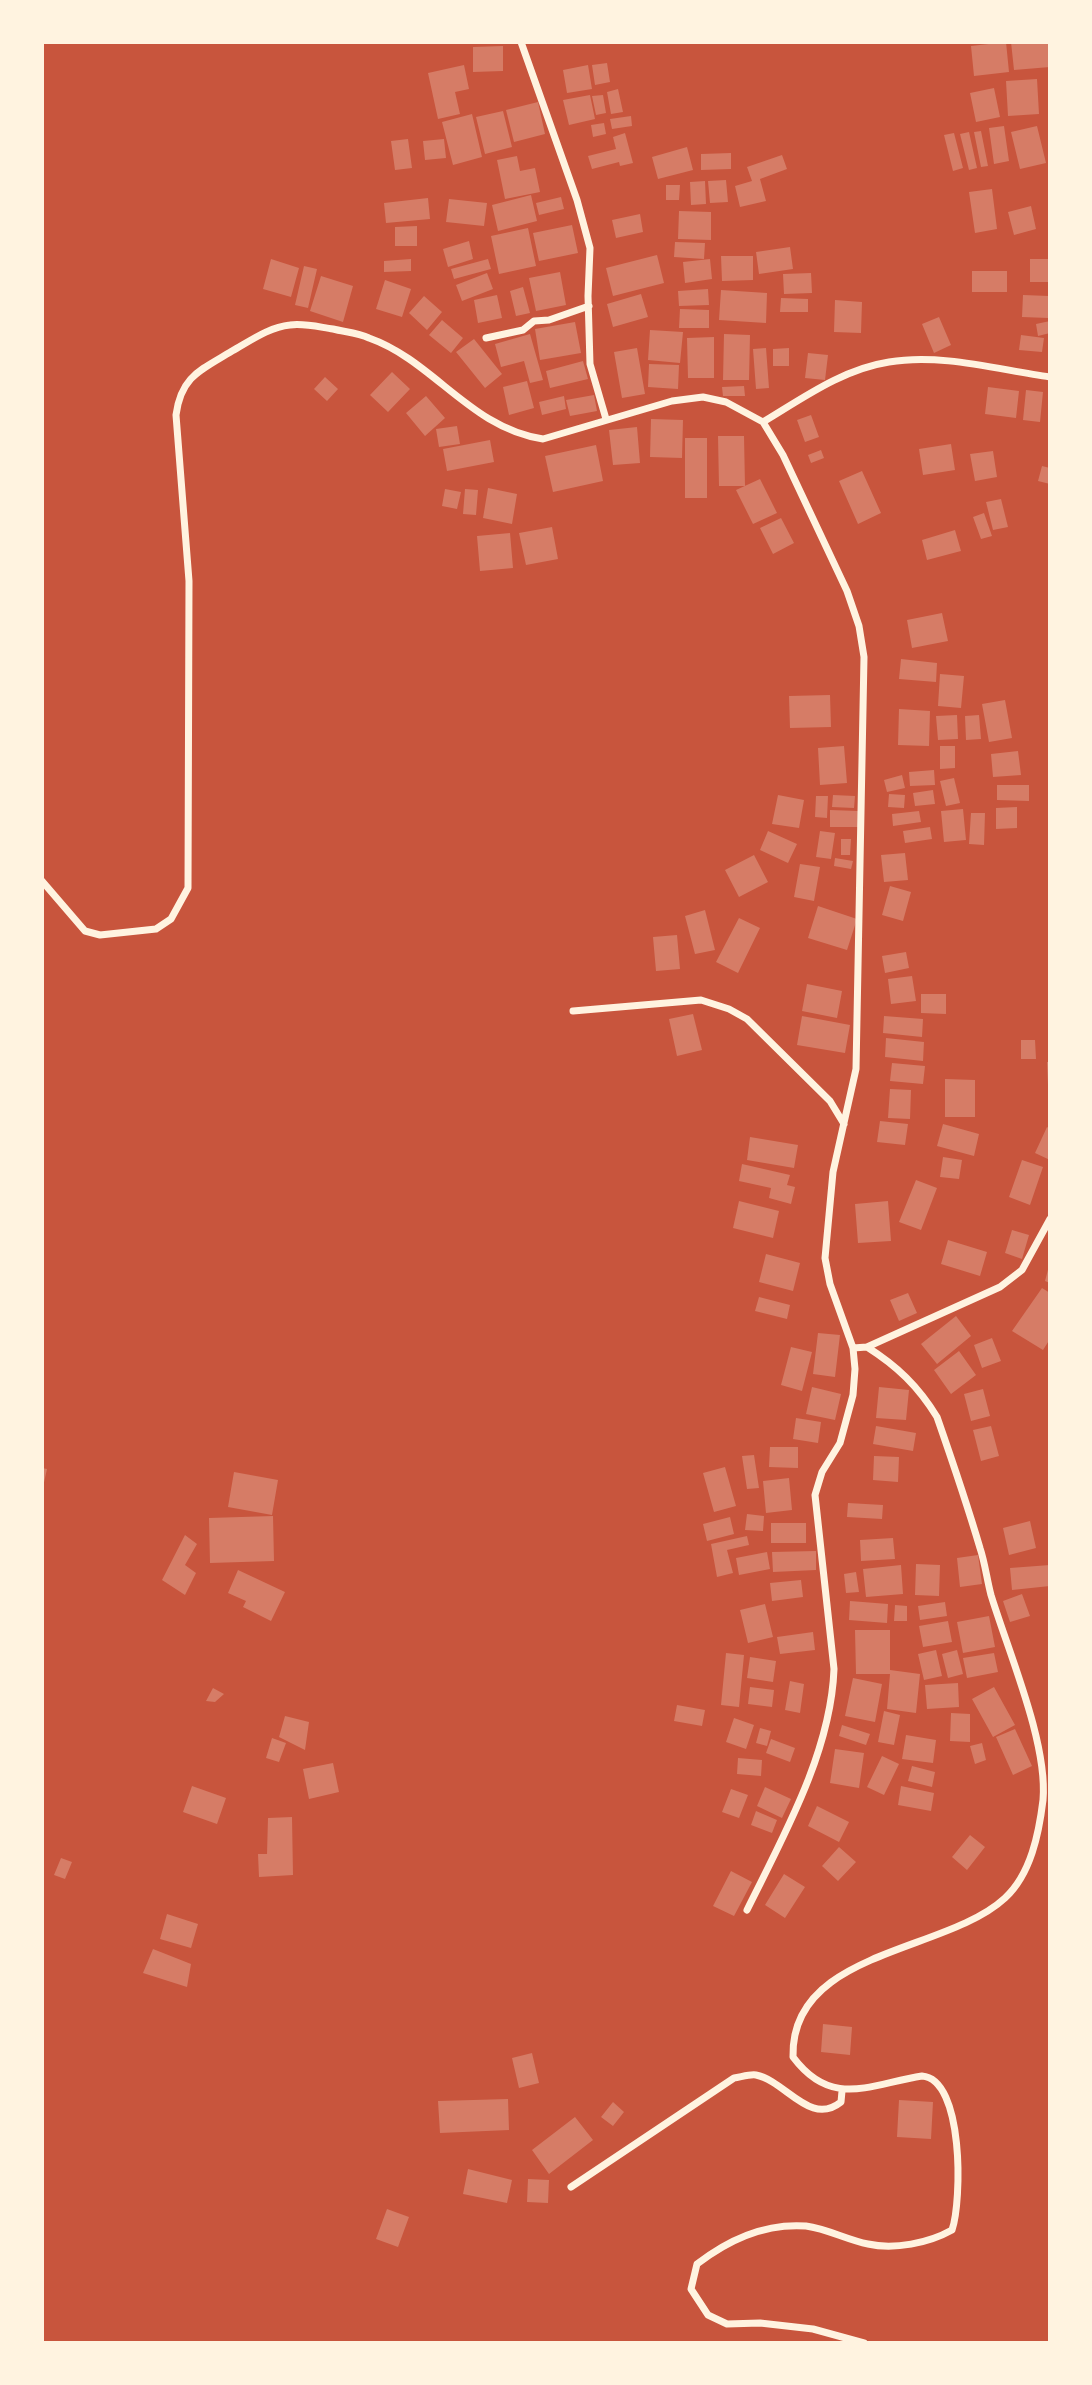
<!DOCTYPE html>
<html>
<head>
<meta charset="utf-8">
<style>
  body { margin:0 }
  #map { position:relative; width:1092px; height:2385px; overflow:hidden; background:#c8553d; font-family:"Titillium Web",sans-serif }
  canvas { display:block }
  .frame { position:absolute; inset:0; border:44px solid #fff3e0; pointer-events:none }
</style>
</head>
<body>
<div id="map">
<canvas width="1092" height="2385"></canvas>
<div class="frame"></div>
</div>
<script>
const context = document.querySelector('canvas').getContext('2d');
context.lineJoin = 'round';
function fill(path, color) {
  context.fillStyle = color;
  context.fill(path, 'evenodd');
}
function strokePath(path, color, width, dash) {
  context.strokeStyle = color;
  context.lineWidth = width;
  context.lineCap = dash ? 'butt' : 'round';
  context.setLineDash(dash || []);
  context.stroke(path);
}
const building = new Path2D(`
  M 1006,42 L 1009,72 L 974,76 L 971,46 Z
  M 1011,42 L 1049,42 L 1050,67 L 1014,70 Z
  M 503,46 L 503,71 L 473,72 L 473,47 Z
  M 607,63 L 610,82 L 595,85 L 592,65 Z
  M 464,65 L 469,89 L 455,92 L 460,114 L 438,119 L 428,73 Z
  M 588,65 L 592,89 L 567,93 L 563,70 Z
  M 1037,79 L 1039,114 L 1008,116 L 1006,81 Z
  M 994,88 L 1000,117 L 976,122 L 970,93 Z
  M 618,89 L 623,112 L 611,114 L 607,92 Z
  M 590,95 L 595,119 L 569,125 L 563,100 Z
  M 603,95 L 606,113 L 596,115 L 592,96 Z
  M 538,102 L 545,134 L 514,142 L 506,110 Z
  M 503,111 L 512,147 L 485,154 L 476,117 Z
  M 472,114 L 482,157 L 453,165 L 442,122 Z
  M 631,116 L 632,126 L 612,129 L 610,119 Z
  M 604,123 L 606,134 L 593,137 L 591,125 Z
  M 1004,126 L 1009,161 L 994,164 L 989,128 Z
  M 1037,126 L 1046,163 L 1020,169 L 1011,132 Z
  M 981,131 L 988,166 L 981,167 L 974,132 Z
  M 969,132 L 977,168 L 969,170 L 960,134 Z
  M 625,133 L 633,163 L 620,166 L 619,162 L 592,169 L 588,156 L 616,149 L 613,137 Z
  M 954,133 L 963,168 L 953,171 L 944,135 Z
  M 408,139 L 412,168 L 395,170 L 391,141 Z
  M 444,139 L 446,158 L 425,160 L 423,141 Z
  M 687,147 L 693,170 L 658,179 L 652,157 Z
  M 731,153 L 731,169 L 701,170 L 701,154 Z
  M 782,155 L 787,169 L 760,179 L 766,201 L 740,207 L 735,186 L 752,181 L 747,167 Z
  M 517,156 L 520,171 L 535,168 L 540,192 L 505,199 L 497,160 Z
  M 726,180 L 728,202 L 710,203 L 708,181 Z
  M 705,181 L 706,204 L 691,205 L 690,182 Z
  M 666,185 L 680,185 L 679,200 L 666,200 Z
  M 992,189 L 997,229 L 975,233 L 969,192 Z
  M 531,195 L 537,221 L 498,231 L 492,205 Z
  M 561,197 L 564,209 L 539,215 L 536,203 Z
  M 428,198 L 430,219 L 386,223 L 384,203 Z
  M 449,199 L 487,203 L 484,226 L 446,222 Z
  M 1031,206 L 1036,229 L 1014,235 L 1008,212 Z
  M 679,211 L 711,212 L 711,240 L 678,239 Z
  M 640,214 L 643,232 L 616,238 L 612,220 Z
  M 572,225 L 578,253 L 539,261 L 533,233 Z
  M 417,226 L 417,246 L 395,246 L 395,227 Z
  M 528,228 L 536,266 L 499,274 L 491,236 Z
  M 469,241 L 473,259 L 448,267 L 443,249 Z
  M 675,242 L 705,243 L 704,259 L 674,257 Z
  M 790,247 L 793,269 L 759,274 L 756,252 Z
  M 657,255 L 664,283 L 613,296 L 606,268 Z
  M 721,256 L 753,256 L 753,280 L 722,281 Z
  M 271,259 L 299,268 L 291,297 L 263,289 Z
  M 411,259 L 411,271 L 384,272 L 384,261 Z
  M 488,259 L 491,269 L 454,279 L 451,269 Z
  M 710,259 L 712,279 L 685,283 L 683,262 Z
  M 1030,259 L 1050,259 L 1050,282 L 1030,282 Z
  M 304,266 L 317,269 L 308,308 L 295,305 Z
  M 972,271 L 1007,271 L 1007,292 L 972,292 Z
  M 560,272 L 566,305 L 536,311 L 529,278 Z
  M 487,273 L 493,289 L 462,301 L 456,285 Z
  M 811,273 L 812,293 L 784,294 L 783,274 Z
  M 321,276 L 353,286 L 343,322 L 310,311 Z
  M 385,280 L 411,289 L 402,317 L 376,309 Z
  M 523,287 L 530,313 L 516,316 L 510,291 Z
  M 708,289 L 709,305 L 679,306 L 678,291 Z
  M 721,290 L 767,293 L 766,323 L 719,320 Z
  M 641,294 L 648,317 L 613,327 L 607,304 Z
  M 497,295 L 502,318 L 478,323 L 474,300 Z
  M 1023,295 L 1049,296 L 1048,318 L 1022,317 Z
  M 424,296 L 442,312 L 427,330 L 409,313 Z
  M 781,298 L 808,299 L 808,312 L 780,312 Z
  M 835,300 L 862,302 L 861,333 L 834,332 Z
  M 680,309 L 709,310 L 709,328 L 679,328 Z
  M 939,317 L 951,345 L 934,353 L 922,324 Z
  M 442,320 L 463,338 L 451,353 L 429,335 Z
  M 1050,321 L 1050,333 L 1038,336 L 1036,324 Z
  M 575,322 L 581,353 L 540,360 L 535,329 Z
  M 650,330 L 683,332 L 680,363 L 648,360 Z
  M 530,334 L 543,380 L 530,383 L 524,361 L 501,367 L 495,344 Z
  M 724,334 L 750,335 L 749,380 L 723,380 Z
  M 1021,335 L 1044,338 L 1042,352 L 1019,350 Z
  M 714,337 L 714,378 L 688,378 L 687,338 Z
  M 474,339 L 502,374 L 485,388 L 456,352 Z
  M 637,348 L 645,394 L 622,398 L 614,352 Z
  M 766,348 L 769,388 L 756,389 L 753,349 Z
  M 789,348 L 789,366 L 773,366 L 773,349 Z
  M 808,353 L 828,355 L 825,380 L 805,378 Z
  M 583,361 L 588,379 L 550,388 L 546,371 Z
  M 649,364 L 679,365 L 678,389 L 648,387 Z
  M 392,372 L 410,389 L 388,412 L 370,395 Z
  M 325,377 L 338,389 L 327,401 L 314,389 Z
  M 527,381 L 534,408 L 509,415 L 503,387 Z
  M 744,386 L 745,396 L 723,396 L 722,387 Z
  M 988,387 L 1019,391 L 1016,418 L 985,414 Z
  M 1026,390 L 1043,392 L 1040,422 L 1023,420 Z
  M 594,395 L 597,411 L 570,416 L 566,400 Z
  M 426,396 L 445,418 L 425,436 L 406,413 Z
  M 564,396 L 566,409 L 542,415 L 539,402 Z
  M 811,415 L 819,437 L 805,442 L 797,420 Z
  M 651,419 L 683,420 L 682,458 L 650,457 Z
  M 457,426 L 460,444 L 439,447 L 436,429 Z
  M 637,427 L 640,463 L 613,465 L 609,430 Z
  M 718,436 L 744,436 L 745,486 L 719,486 Z
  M 685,438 L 707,438 L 707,498 L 685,498 Z
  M 490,440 L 494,462 L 447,471 L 443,449 Z
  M 951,444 L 955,470 L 923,475 L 919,449 Z
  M 596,445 L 603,481 L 553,492 L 545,456 Z
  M 821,450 L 824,458 L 811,463 L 808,455 Z
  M 993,451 L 997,477 L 975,481 L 970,454 Z
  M 1042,466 L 1050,468 L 1050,484 L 1038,481 Z
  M 862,471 L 881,513 L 858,524 L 839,481 Z
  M 760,479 L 777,513 L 753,524 L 736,490 Z
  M 488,488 L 517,494 L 512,524 L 483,518 Z
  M 445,489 L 461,492 L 457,509 L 442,506 Z
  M 465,489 L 478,490 L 476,515 L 463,514 Z
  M 1001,499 L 1008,527 L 993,530 L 986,502 Z
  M 984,513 L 992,536 L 981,539 L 973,517 Z
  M 781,518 L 794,543 L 773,554 L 760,528 Z
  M 552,527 L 558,559 L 526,565 L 519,533 Z
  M 955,530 L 961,551 L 927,560 L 922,540 Z
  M 510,533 L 513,568 L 480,571 L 477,536 Z
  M 942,613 L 948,641 L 912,648 L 907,620 Z
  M 901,659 L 937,663 L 936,682 L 899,679 Z
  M 940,674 L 964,676 L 961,708 L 938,706 Z
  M 830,695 L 831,727 L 790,728 L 789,696 Z
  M 1005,700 L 1012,738 L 989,742 L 982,704 Z
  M 899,709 L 930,711 L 929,746 L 898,745 Z
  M 957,715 L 958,739 L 938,740 L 936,716 Z
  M 979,715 L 981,739 L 966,740 L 965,716 Z
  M 844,746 L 847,783 L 820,785 L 818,748 Z
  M 940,746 L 955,746 L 955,768 L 940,769 Z
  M 1018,751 L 1021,775 L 993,777 L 991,754 Z
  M 934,770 L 935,785 L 910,786 L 909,772 Z
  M 902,775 L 905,788 L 887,792 L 884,780 Z
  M 954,778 L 960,803 L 946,806 L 940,781 Z
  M 997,785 L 1029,785 L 1029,801 L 997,800 Z
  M 933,790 L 935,804 L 915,806 L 913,793 Z
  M 889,794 L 905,795 L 904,808 L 888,807 Z
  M 778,795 L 804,800 L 799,828 L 772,824 Z
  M 833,795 L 855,796 L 854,808 L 832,807 Z
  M 816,796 L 828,796 L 827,818 L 815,817 Z
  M 1017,807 L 1017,828 L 996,829 L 996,808 Z
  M 963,809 L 966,840 L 944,842 L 941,811 Z
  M 830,810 L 858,811 L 858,827 L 830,827 Z
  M 919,811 L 921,822 L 893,826 L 892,814 Z
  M 971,813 L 985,813 L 984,845 L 969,844 Z
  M 930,827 L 932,839 L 905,843 L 903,831 Z
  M 768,831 L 797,844 L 788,863 L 760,850 Z
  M 820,831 L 835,833 L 831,859 L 816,857 Z
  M 841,839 L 851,839 L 850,855 L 841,855 Z
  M 905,853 L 908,880 L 884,882 L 881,855 Z
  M 754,855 L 768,882 L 739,897 L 725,870 Z
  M 835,858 L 853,861 L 851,869 L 834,866 Z
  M 800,864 L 820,867 L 814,901 L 794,897 Z
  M 890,886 L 911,892 L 903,921 L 882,915 Z
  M 818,906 L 857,919 L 847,950 L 808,938 Z
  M 705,910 L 715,950 L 695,954 L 685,916 Z
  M 739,918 L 760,928 L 738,973 L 716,962 Z
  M 677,935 L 680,969 L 656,971 L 653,937 Z
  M 906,952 L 909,968 L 885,973 L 882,956 Z
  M 912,976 L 916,1001 L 891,1004 L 888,979 Z
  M 807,984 L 842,991 L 837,1018 L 802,1011 Z
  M 921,994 L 946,994 L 946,1014 L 921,1013 Z
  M 693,1014 L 702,1050 L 677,1056 L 669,1019 Z
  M 802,1016 L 850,1025 L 845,1053 L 797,1045 Z
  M 884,1016 L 923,1019 L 922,1037 L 883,1033 Z
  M 886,1038 L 924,1042 L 923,1061 L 885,1057 Z
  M 1021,1040 L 1035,1040 L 1036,1059 L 1021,1059 Z
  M 1047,1062 L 1050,1062 L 1050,1085 L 1048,1085 Z
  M 892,1063 L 925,1066 L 923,1084 L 890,1081 Z
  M 945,1079 L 975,1080 L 975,1117 L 945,1117 Z
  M 890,1089 L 911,1090 L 910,1119 L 888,1118 Z
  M 880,1121 L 908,1124 L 905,1145 L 877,1142 Z
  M 943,1124 L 979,1134 L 974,1156 L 937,1146 Z
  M 1047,1127 L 1050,1129 L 1050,1160 L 1035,1153 Z
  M 750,1137 L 798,1145 L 794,1168 L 747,1160 Z
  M 943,1157 L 962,1160 L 959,1179 L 940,1177 Z
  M 1022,1160 L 1043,1167 L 1030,1205 L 1009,1197 Z
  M 742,1164 L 790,1175 L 787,1185 L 795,1187 L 791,1204 L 769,1198 L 771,1188 L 739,1181 Z
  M 916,1180 L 937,1188 L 921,1230 L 899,1222 Z
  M 739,1201 L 779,1211 L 773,1238 L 733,1228 Z
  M 888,1201 L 891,1241 L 858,1243 L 855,1204 Z
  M 1012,1230 L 1029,1235 L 1022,1259 L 1005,1253 Z
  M 948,1240 L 987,1252 L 980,1276 L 941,1264 Z
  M 766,1254 L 800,1263 L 793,1291 L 759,1282 Z
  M 1049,1266 L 1050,1266 L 1050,1283 L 1045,1281 Z
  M 1042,1288 L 1050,1293 L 1050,1339 L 1043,1350 L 1012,1331 Z
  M 908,1293 L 917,1313 L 899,1321 L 890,1300 Z
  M 759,1297 L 790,1305 L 787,1319 L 755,1311 Z
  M 956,1316 L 971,1336 L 937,1364 L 921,1344 Z
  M 818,1333 L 840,1335 L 835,1377 L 813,1374 Z
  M 992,1338 L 1001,1361 L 982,1368 L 974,1345 Z
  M 791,1347 L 812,1352 L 802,1391 L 781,1385 Z
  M 959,1351 L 976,1375 L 951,1394 L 934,1370 Z
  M 812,1387 L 841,1394 L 835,1420 L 806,1414 Z
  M 879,1387 L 909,1390 L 906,1420 L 876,1418 Z
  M 983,1389 L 990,1416 L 971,1421 L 964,1394 Z
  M 796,1418 L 821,1422 L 818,1443 L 793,1439 Z
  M 876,1426 L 916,1433 L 913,1451 L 873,1444 Z
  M 991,1426 L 999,1456 L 981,1461 L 973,1430 Z
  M 770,1447 L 798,1447 L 798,1468 L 769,1467 Z
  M 754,1455 L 759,1488 L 747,1489 L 742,1456 Z
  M 874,1456 L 899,1457 L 898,1482 L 873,1480 Z
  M 725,1467 L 736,1506 L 714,1512 L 703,1473 Z
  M 42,1468 L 47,1469 L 43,1487 L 42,1487 Z
  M 234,1472 L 278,1480 L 272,1515 L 228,1507 Z
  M 789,1478 L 792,1510 L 766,1513 L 763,1481 Z
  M 848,1503 L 883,1505 L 882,1519 L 847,1517 Z
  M 747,1514 L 764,1516 L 763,1531 L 745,1530 Z
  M 273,1516 L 274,1561 L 210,1563 L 209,1518 Z
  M 730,1517 L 734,1534 L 707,1541 L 703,1524 Z
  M 1030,1521 L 1036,1548 L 1009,1555 L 1003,1528 Z
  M 771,1523 L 806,1523 L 806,1543 L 771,1543 Z
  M 185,1535 L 197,1544 L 185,1565 L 196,1573 L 185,1595 L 162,1580 Z
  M 747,1536 L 749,1545 L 727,1550 L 733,1573 L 717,1577 L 711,1544 Z
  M 893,1538 L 895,1559 L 861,1561 L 860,1540 Z
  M 816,1551 L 816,1570 L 773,1572 L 772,1552 Z
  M 767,1552 L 770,1569 L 739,1575 L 736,1558 Z
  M 978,1555 L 982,1584 L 960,1587 L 957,1558 Z
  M 916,1564 L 940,1565 L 939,1596 L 915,1595 Z
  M 901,1565 L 903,1594 L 866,1597 L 863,1569 Z
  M 1050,1565 L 1050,1586 L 1012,1590 L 1010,1568 Z
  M 238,1570 L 285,1592 L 271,1621 L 243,1607 L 246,1601 L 228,1593 Z
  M 856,1572 L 859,1592 L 846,1593 L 844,1574 Z
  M 801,1580 L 803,1597 L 772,1601 L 770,1583 Z
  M 1022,1594 L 1030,1616 L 1010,1622 L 1003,1601 Z
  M 850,1601 L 888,1604 L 887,1623 L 849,1620 Z
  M 945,1602 L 947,1616 L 920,1620 L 918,1606 Z
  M 765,1604 L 773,1637 L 748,1643 L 740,1610 Z
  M 895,1605 L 907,1606 L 907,1621 L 894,1621 Z
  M 989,1616 L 995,1647 L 963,1653 L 957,1622 Z
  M 948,1621 L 952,1642 L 923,1647 L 919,1626 Z
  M 855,1630 L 890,1630 L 890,1670 L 920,1674 L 916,1713 L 887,1709 L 890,1674 L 856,1674 Z
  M 813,1632 L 815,1650 L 780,1654 L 777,1637 Z
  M 936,1650 L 942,1676 L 924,1680 L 918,1654 Z
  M 957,1650 L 963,1674 L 948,1678 L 942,1654 Z
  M 726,1653 L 744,1655 L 739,1707 L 721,1705 Z
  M 994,1653 L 998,1672 L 967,1678 L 963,1658 Z
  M 750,1657 L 776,1661 L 773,1682 L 747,1678 Z
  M 853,1678 L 882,1684 L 875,1722 L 845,1716 Z
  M 790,1681 L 804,1684 L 800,1713 L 785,1710 Z
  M 958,1683 L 959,1707 L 927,1709 L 925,1685 Z
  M 750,1687 L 774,1690 L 772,1707 L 748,1704 Z
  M 994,1687 L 1015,1725 L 993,1737 L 972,1699 Z
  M 213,1688 L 224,1694 L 215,1702 L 206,1701 Z
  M 677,1705 L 705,1710 L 702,1726 L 674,1721 Z
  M 884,1711 L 900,1715 L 894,1745 L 878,1742 Z
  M 951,1713 L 970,1714 L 970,1742 L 950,1741 Z
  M 285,1716 L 309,1722 L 305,1750 L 279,1737 Z
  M 734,1718 L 754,1725 L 746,1749 L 726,1742 Z
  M 842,1725 L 870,1734 L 866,1745 L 839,1736 Z
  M 760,1728 L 771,1731 L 767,1746 L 756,1743 Z
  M 1015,1729 L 1032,1766 L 1013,1775 L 996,1737 Z
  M 906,1735 L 936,1740 L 933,1763 L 902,1759 Z
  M 272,1738 L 286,1743 L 279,1762 L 266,1758 Z
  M 771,1739 L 795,1748 L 790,1762 L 766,1753 Z
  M 982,1743 L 986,1760 L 975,1764 L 970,1746 Z
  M 835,1749 L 864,1753 L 859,1788 L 830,1783 Z
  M 882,1756 L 899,1764 L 884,1795 L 867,1787 Z
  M 738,1758 L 762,1760 L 761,1776 L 737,1774 Z
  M 333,1763 L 339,1792 L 309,1799 L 303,1769 Z
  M 912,1766 L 935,1772 L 932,1787 L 908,1781 Z
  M 192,1786 L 226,1798 L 217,1824 L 183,1812 Z
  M 901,1786 L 934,1793 L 931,1811 L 898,1805 Z
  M 765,1787 L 791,1799 L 782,1818 L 757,1806 Z
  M 731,1789 L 748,1795 L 739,1818 L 722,1812 Z
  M 817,1806 L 849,1822 L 839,1842 L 808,1826 Z
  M 756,1811 L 777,1820 L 772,1833 L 751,1825 Z
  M 292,1817 L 293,1875 L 259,1877 L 258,1854 L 267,1854 L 268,1818 Z
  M 970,1835 L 985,1847 L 967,1870 L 952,1857 Z
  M 839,1847 L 856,1862 L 838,1881 L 822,1866 Z
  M 61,1858 L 72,1862 L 65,1879 L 54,1875 Z
  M 731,1871 L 752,1882 L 734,1916 L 713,1906 Z
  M 784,1874 L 805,1887 L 785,1918 L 765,1905 Z
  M 167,1914 L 198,1924 L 191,1948 L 160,1939 Z
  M 153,1949 L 191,1964 L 187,1987 L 143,1973 Z
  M 823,2024 L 852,2027 L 850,2055 L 821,2052 Z
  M 532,2053 L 539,2083 L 519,2088 L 512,2058 Z
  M 508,2099 L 509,2130 L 440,2133 L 438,2101 Z
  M 899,2100 L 933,2102 L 931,2139 L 897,2137 Z
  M 613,2102 L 624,2112 L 613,2126 L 601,2117 Z
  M 575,2117 L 593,2140 L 549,2174 L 532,2150 Z
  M 468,2169 L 512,2180 L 507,2203 L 463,2194 Z
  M 528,2179 L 549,2180 L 548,2203 L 527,2202 Z
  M 387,2209 L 409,2217 L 398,2247 L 376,2239 Z`);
const minor = new Path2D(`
  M 521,42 L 577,200 L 590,248 L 588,296 L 590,364 L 606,419
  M 486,338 L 523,330 L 534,321 L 549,320 L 589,306
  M 763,422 C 803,398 843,369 889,362 C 941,353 999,370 1050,377
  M 42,881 L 85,931 L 100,935 L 156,929 L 171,919 L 188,888 L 189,581 L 176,415 C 181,376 201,370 232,351 C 250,341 269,327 290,325 C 304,323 319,327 333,329 C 345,332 358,333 369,338 C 434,361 470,428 543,439 L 672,401 L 703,397 L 726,402 L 763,422 L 783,455 L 847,591 L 859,626 L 864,657 L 856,1069 L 833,1172 L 825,1258 L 830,1284 L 853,1348 L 855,1369 L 853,1395 L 840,1443 L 822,1472 L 815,1495 L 834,1669 C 831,1752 783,1837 747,1910
  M 573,1011 L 701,1000 L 729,1009 L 747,1019 L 830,1101 L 844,1124
  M 853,1348 L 867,1347 L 1000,1287 L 1022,1270 L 1050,1219
  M 571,2187 L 734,2078 C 741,2077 750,2074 756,2075 C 786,2081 810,2127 841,2102 L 842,2091
  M 864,2343 L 813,2329 L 760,2323 L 727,2324 L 708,2315 L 691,2289 L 697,2264 C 728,2240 765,2223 806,2226 C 828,2229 847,2240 868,2244 C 894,2250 929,2243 952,2230 C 962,2201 964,2079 922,2076 C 870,2084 832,2109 793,2057 C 790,1950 946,1953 1005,1898 C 1031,1874 1039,1833 1043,1800 C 1048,1743 1008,1651 991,1595 C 987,1580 985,1563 980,1548 C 967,1504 952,1460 937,1417 C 918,1386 897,1366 867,1347`);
fill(building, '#d67c66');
strokePath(minor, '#fff3e0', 7);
</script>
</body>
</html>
